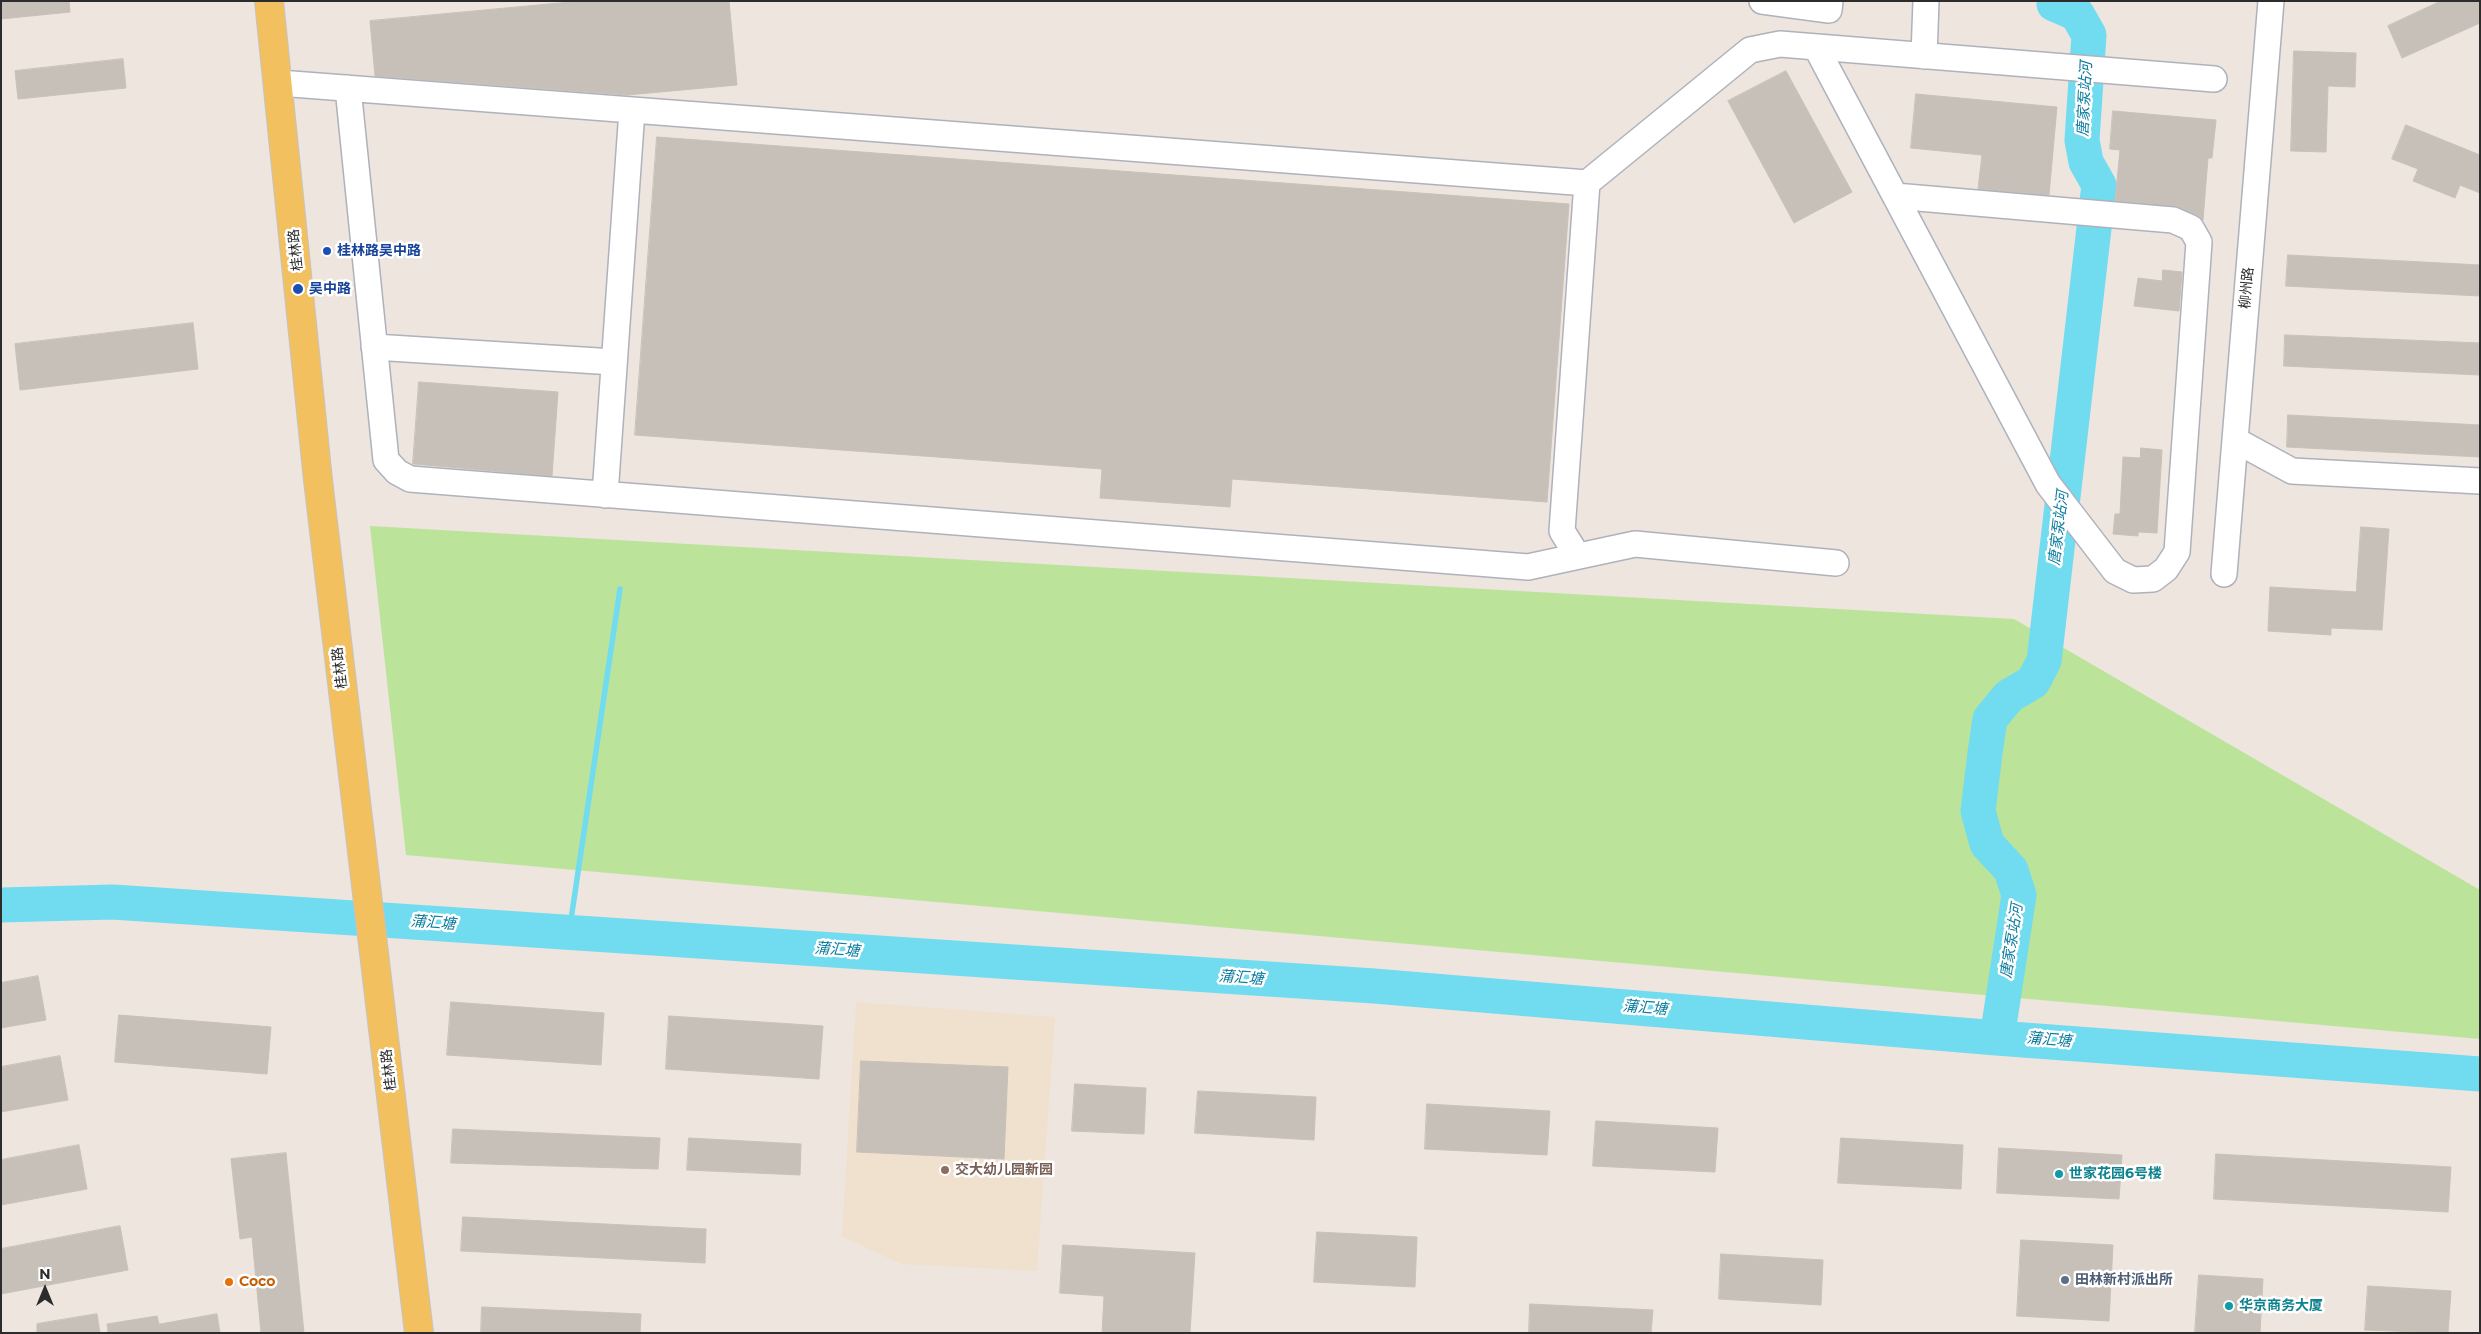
<!DOCTYPE html>
<html>
<head>
<meta charset="utf-8">
<style>
  body { margin:0 }
  #map { position:relative; width:2481px; height:1334px; overflow:hidden; background:#ede5de; font-family:Montserrat,sans-serif }
  canvas { display:block }
  .frame { position:absolute; inset:0; border:2px solid #2c2c2c; pointer-events:none }
  .north { position:absolute; left:20px; top:1264px; width:50px; height:50px; -webkit-text-stroke:4px #fff; paint-order:stroke; rotate:0deg; font-size:14px; font-weight:700; line-height:20px; text-align:center; color:#2c2c2c }
  .north::after { content:''; display:block; margin:auto; width:18px; height:22px; background:#2c2c2c; clip-path:polygon(50% 0,100% 100%,50% 72%,0 100%) }
</style>
</head>
<body>
<div id="map">
<canvas width="2481" height="1334"></canvas>
<div class="frame"></div>
<div class="north">N</div>
</div>
<script>
const context = document.querySelector('canvas').getContext('2d');
context.lineJoin = 'round';
function fill(path, color) {
  context.fillStyle = color;
  context.fill(path, 'evenodd');
}
function strokePath(path, color, width, dash) {
  context.strokeStyle = color;
  context.lineWidth = width;
  context.lineCap = dash ? 'butt' : 'round';
  context.setLineDash(dash || []);
  context.stroke(path);
}
function write(font, color, halo, rows, align = 'center') {
  context.font = font + ' Montserrat,"Noto Sans SC",sans-serif';
  context.lineWidth = 5;
  context.setLineDash([]);
  context.textBaseline = 'middle';
  context.strokeStyle = halo;
  context.fillStyle = color;
  for (const [text, x, y, turn = 0] of rows) {
    context.save();
    context.translate(x, y);
    context.rotate((+turn || 0) * Math.PI / 180);
    context.textAlign = isNaN(turn) ? turn : align;
    if (halo) context.strokeText(text, 0, 0);
    context.fillText(text, 0, 0);
    context.restore();
  }
}
const education = new Path2D(`
  M 856,1002 L 1055,1017 L 1037,1271 L 901,1264 L 842,1236 Z`);
const green = new Path2D(`
  M 370,526 L 2014,619 L 2480,890 L 2480,1039 L 406,855 Z`);
const stream = new Path2D(`
  M 569,933 L 620,589`);
const river = new Path2D(`
  M 1,905 L 113,902 L 1374,986 L 1997,1038 L 2480,1074
  M 1997,1038 L 2019,895 L 2011,870 L 1987,844 L 1978,811 L 1985,753 L 1990,719 L 2009,696 L 2033,682 L 2044,661 L 2099,185 L 2086,162 L 2082,140 L 2089,35 L 2077,14 L 2054,4`);
const building = new Path2D(`
  M 1,1 L 69,1 L 70,12 L 1,19 Z
  M 581,1 L 729,1 L 737,85 L 627,95 L 375,76 L 370,21 Z
  M 2441,1 L 2480,1 L 2480,23 L 2402,58 L 2388,26 Z
  M 2294,51 L 2356,53 L 2355,87 L 2328,86 L 2326,152 L 2291,151 Z
  M 123,59 L 126,88 L 18,99 L 15,71 Z
  M 1786,71 L 1852,192 L 1794,223 L 1728,101 Z
  M 1916,94 L 2057,107 L 2049,195 L 1978,189 L 1982,155 L 1911,148 Z
  M 2113,111 L 2216,120 L 2212,158 L 2208,158 L 2203,220 L 2197,215 L 2175,206 L 2115,201 L 2120,150 L 2110,149 Z
  M 2406,125 L 2480,155 L 2480,193 L 2460,185 L 2455,198 L 2413,181 L 2418,169 L 2392,159 Z
  M 657,137 L 1569,204 L 1547,502 L 1232,479 L 1230,507 L 1100,498 L 1102,469 L 635,435 Z
  M 2288,255 L 2480,265 L 2480,296 L 2286,286 Z
  M 2163,270 L 2182,272 L 2179,311 L 2134,306 L 2138,278 L 2162,281 Z
  M 193,323 L 198,369 L 20,390 L 15,344 Z
  M 2285,335 L 2480,343 L 2480,375 L 2284,366 Z
  M 419,382 L 558,392 L 552,476 L 413,464 Z
  M 2288,415 L 2480,425 L 2480,457 L 2287,447 Z
  M 2141,448 L 2162,450 L 2157,533 L 2138,532 L 2138,536 L 2113,534 L 2115,514 L 2120,514 L 2123,457 L 2140,458 Z
  M 2361,527 L 2389,529 L 2382,630 L 2331,628 L 2331,635 L 2268,631 L 2270,587 L 2356,592 Z
  M 38,976 L 46,1020 L 1,1028 L 1,983 Z
  M 451,1002 L 604,1013 L 601,1065 L 447,1055 Z
  M 119,1015 L 271,1027 L 267,1074 L 115,1062 Z
  M 669,1016 L 823,1026 L 819,1079 L 666,1069 Z
  M 60,1056 L 68,1100 L 1,1112 L 1,1067 Z
  M 861,1061 L 1008,1067 L 1004,1159 L 857,1152 Z
  M 1075,1084 L 1146,1088 L 1144,1134 L 1072,1131 Z
  M 1198,1091 L 1316,1097 L 1314,1140 L 1195,1133 Z
  M 1427,1104 L 1550,1111 L 1547,1155 L 1425,1149 Z
  M 1596,1121 L 1718,1128 L 1715,1172 L 1593,1166 Z
  M 453,1129 L 660,1138 L 658,1169 L 451,1163 Z
  M 689,1138 L 801,1144 L 800,1175 L 687,1170 Z
  M 1841,1138 L 1963,1145 L 1961,1189 L 1838,1183 Z
  M 79,1145 L 87,1189 L 1,1205 L 1,1160 Z
  M 1999,1148 L 2122,1155 L 2119,1199 L 1997,1193 Z
  M 286,1153 L 304,1333 L 261,1333 L 252,1237 L 240,1239 L 231,1159 Z
  M 2216,1154 L 2451,1167 L 2448,1212 L 2214,1199 Z
  M 463,1217 L 706,1229 L 705,1263 L 461,1251 Z
  M 120,1226 L 128,1270 L 1,1294 L 1,1249 Z
  M 1317,1232 L 1417,1237 L 1415,1287 L 1314,1282 Z
  M 2021,1240 L 2113,1245 L 2109,1321 L 2017,1316 Z
  M 1063,1245 L 1195,1253 L 1190,1333 L 1102,1333 L 1104,1296 L 1060,1293 Z
  M 1721,1254 L 1823,1260 L 1821,1305 L 1719,1299 Z
  M 2199,1275 L 2263,1279 L 2260,1333 L 2195,1333 Z
  M 2368,1286 L 2451,1291 L 2448,1333 L 2365,1330 Z
  M 1530,1304 L 1653,1310 L 1651,1333 L 1529,1333 Z
  M 482,1307 L 641,1314 L 640,1333 L 481,1333 Z
  M 97,1314 L 100,1333 L 37,1333 L 37,1324 Z
  M 217,1314 L 220,1333 L 108,1333 L 107,1324 L 157,1316 L 159,1324 Z`);
const minor = new Path2D(`
  M 1762,1 L 1829,10 L 1830,1
  M 1816,47 L 2048,484 L 2115,571 L 2133,580 L 2153,579 L 2166,569 L 2177,552 L 2199,242 L 2191,228 L 2173,220 L 1895,196
  M 1924,56 L 1926,1
  M 279,83 L 1587,183 L 1750,50 L 1780,44 L 2214,79
  M 348,88 L 386,460 L 397,472 L 410,479 L 1528,567 L 1635,544 L 1836,563
  M 374,347 L 614,362
  M 2235,440 L 2292,471 L 2480,481
  M 605,495 L 632,110
  M 1577,555 L 1562,531 L 1587,183
  M 2224,574 L 2271,1`);
const major = new Path2D(`
  M 269,1 L 318,480 L 419,1333`);
const markers = [
  [327,251,5,"#1a4fb4"],
  [298,289,6,"#1a4fb4"],
  [945,1170,5,"#8d6e63"],
  [2059,1174,5,"#0f9aa8"],
  [2065,1280,5,"#5c6f8a"],
  [229,1282,5,"#e8710a"],
  [2229,1306,5,"#0f9aa8"]
];
const streetNames = [
  ["桂林路",296,250,-96],
  ["柳州路",2247,288,-85],
  ["桂林路",340,668,-97],
  ["桂林路",389,1070,-97]
];
const transitNames = [
  ["桂林路吴中路",337,251],
  ["吴中路",309,289]
];
const educationNames = [
  ["交大幼儿园新园",955,1170]
];
const cultureNames = [
  ["世家花园6号楼",2069,1174],
  ["华京商务大厦",2239,1306]
];
const serviceNames = [
  ["田林新村派出所",2075,1280]
];
const foodNames = [
  ["Coco",239,1282]
];
const waterNames = [
  ["唐家泵站河",2085,99,-87],
  ["唐家泵站河",2059,528,-83],
  ["蒲汇塘",433,923,4],
  ["唐家泵站河",2012,941,-81],
  ["蒲汇塘",837,950,4],
  ["蒲汇塘",1241,978,4],
  ["蒲汇塘",1645,1008,5],
  ["蒲汇塘",2049,1040,5]
];
fill(education, '#efe1cd');
fill(green, '#bbe49a');
strokePath(stream, '#71dbf0', 5.5);
strokePath(river, '#71dbf0', 35);
fill(building, '#c6c0b9');
strokePath(building, '#c9c1b7', 1);
strokePath(minor, '#aeb2bc', 28);
strokePath(major, '#c4c4c4', 30);
strokePath(minor, '#fff', 25);
strokePath(major, '#f2c05e', 28);
for (const [x, y, r, color] of markers) {
  const dot = new Path2D();
  dot.arc(x, y, r, 0, 2 * Math.PI);
  context.fillStyle = color;
  context.fill(dot);
  strokePath(dot, '#fff', 2);
}
write('14px', '#2c2c2c', '#fff', streetNames);
write('bold 14px', '#164399', '#fff', transitNames, 'left');
write('bold 14px', '#785e54', '#fff', educationNames, 'left');
write('bold 14px', '#0d838f', '#fff', cultureNames, 'left');
write('bold 14px', '#4e5e75', '#fff', serviceNames, 'left');
write('bold 14px', '#c56008', '#fff', foodNames, 'left');
write('italic 15px', '#0c7c9f', '#fff', waterNames);
</script>
</body>
</html>
